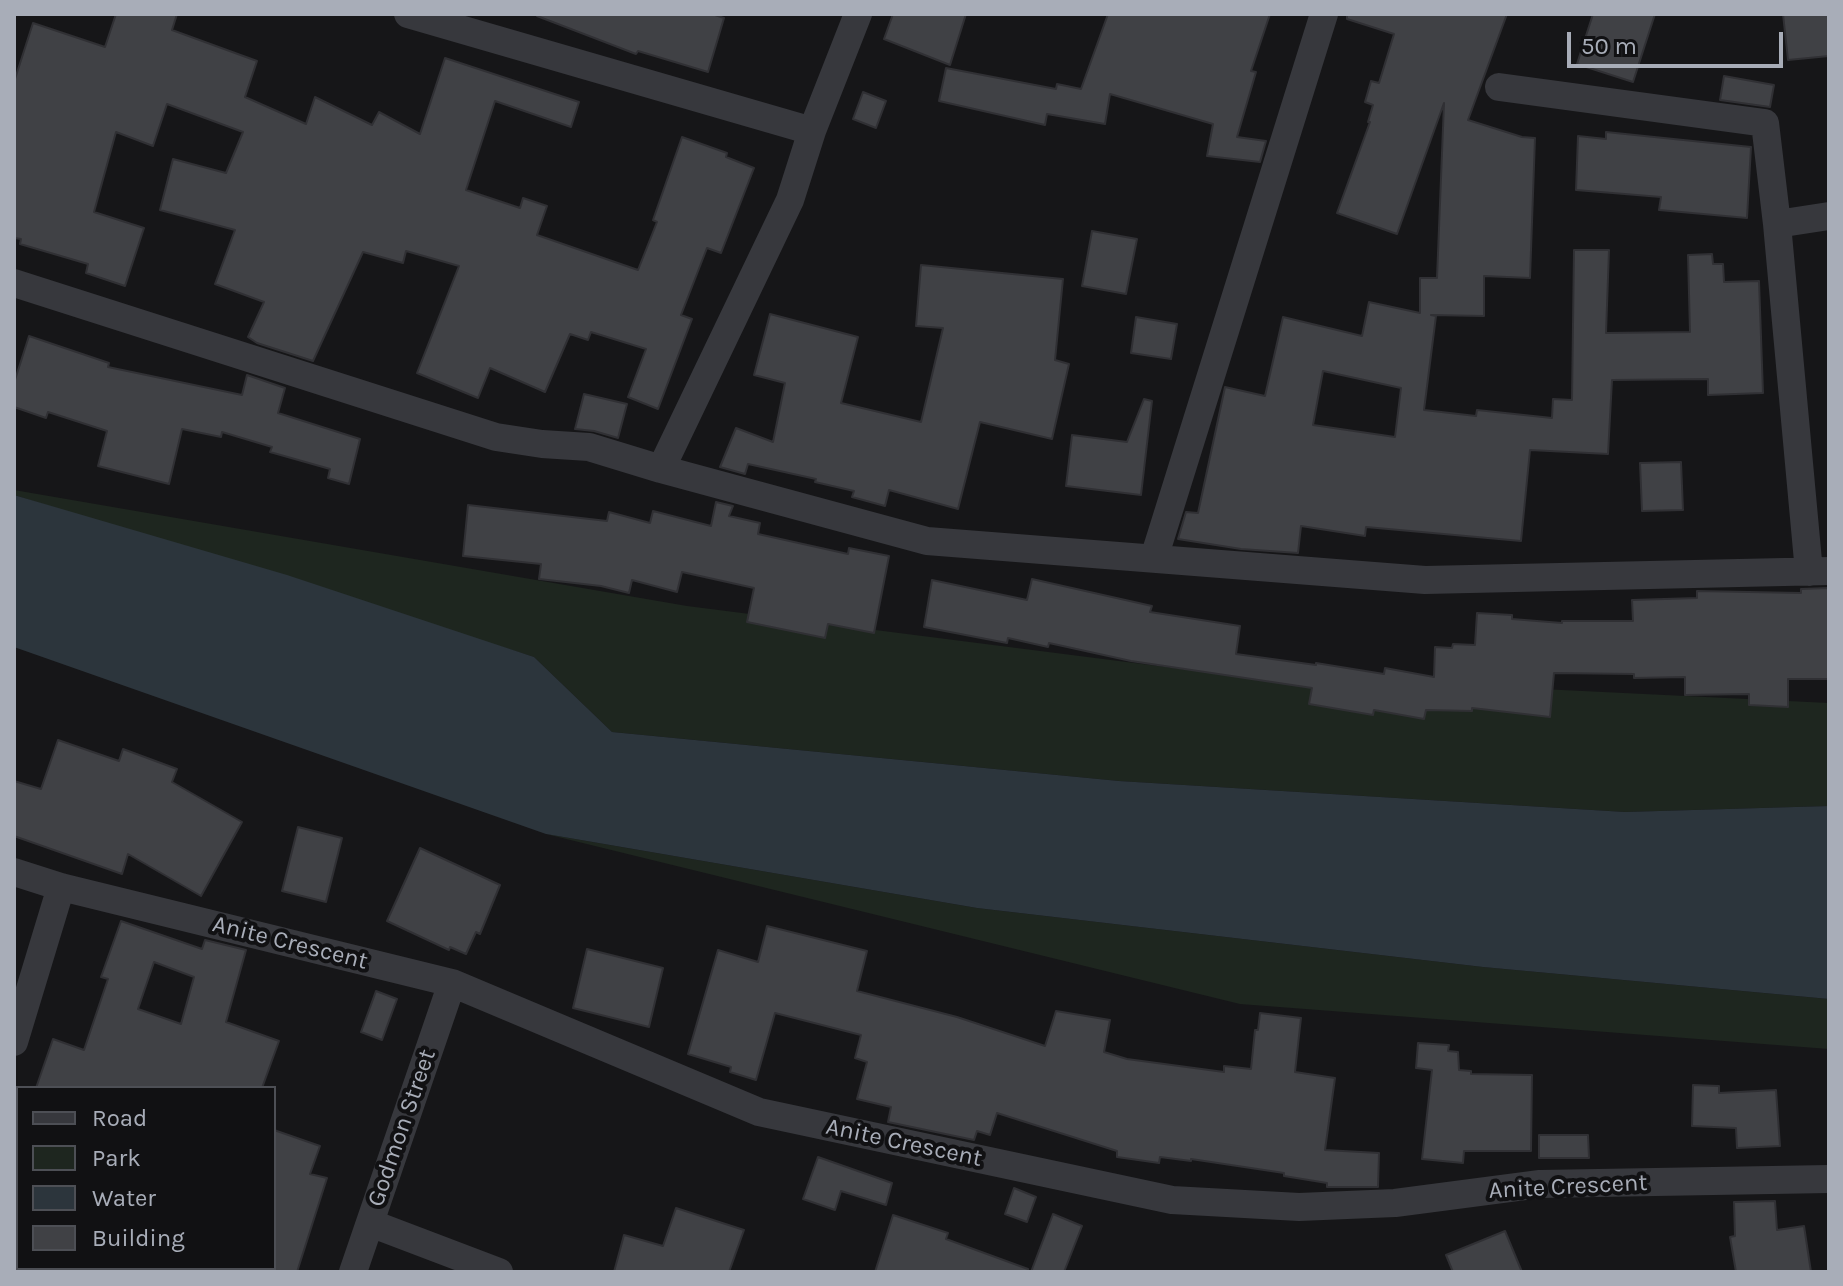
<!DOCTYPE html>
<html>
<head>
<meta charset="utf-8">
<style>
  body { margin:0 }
  #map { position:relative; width:1843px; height:1286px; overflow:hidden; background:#161618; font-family:Karla,sans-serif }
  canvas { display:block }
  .frame { position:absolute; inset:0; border:16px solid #a8adb8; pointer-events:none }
  .legend { position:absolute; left:16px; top:1086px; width:260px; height:184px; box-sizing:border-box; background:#111113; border:2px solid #4d4f55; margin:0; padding:10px 14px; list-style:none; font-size:24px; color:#a8adb8 }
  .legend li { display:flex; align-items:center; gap:16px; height:40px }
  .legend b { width:40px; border:2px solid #4d4f55 }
  .scale { position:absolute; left:1567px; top:32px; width:216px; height:36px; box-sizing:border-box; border:4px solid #a8adb8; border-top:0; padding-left:10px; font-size:24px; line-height:28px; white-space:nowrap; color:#a8adb8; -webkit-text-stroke:6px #111113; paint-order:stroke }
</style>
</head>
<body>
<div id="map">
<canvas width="1843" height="1286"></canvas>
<div class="frame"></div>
<ul class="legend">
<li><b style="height:10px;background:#37383d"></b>Road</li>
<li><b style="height:22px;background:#1e261f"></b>Park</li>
<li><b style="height:22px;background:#2c353c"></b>Water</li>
<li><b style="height:22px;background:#404145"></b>Building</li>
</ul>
<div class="scale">50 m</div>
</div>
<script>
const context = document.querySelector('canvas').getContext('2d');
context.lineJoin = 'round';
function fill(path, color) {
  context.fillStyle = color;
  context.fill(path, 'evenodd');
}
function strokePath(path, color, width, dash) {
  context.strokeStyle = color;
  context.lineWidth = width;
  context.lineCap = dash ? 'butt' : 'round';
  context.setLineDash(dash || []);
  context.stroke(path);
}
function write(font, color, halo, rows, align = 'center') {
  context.font = font + ' Karla,sans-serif';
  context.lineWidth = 8;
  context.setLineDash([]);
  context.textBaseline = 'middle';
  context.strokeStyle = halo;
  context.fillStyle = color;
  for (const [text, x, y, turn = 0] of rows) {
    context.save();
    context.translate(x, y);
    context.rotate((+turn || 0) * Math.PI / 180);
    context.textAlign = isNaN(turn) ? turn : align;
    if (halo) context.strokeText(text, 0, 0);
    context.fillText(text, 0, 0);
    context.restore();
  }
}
const green = new Path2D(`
  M 14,490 L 687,606 L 1213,673 L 1829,703 L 1829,806 L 1625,812 L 1119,781 L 612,732 L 534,657 L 14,495 Z
  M 546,834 L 977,908 L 1483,967 L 1829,999 L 1829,1049 L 1240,1004 Z`);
const water = new Path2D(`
  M 14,495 L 287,575 L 534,657 L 612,732 L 1119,781 L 1625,812 L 1829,806 L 1829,999 L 1483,967 L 977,908 L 546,834 L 14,647 Z`);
const building = new Path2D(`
  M 116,14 L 177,14 L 172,30 L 257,61 L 245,97 L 306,124 L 315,97 L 372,125 L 379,112 L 420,134 L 445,58 L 579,102 L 571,127 L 495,101 L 466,190 L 520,208 L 523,198 L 547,206 L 537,235 L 638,270 L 657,222 L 653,220 L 682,137 L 727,153 L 726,157 L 754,168 L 721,253 L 707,248 L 681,315 L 692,319 L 658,409 L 628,397 L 646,349 L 591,332 L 588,340 L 570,334 L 545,392 L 490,368 L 478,398 L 417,373 L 459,266 L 406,251 L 403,263 L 363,252 L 313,361 L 257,343 L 248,337 L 264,302 L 215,284 L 235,230 L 160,210 L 173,159 L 226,173 L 243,132 L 167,104 L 153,146 L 116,132 L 94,212 L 144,228 L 125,286 L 86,273 L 88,264 L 20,244 L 21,239 L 14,238 L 14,82 L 33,23 L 105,47 Z
  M 537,14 L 712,14 L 724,18 L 708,72 L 638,51 L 636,54 L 537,16 Z
  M 893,14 L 966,14 L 950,65 L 884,39 Z
  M 1108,14 L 1270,14 L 1251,71 L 1256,72 L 1237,137 L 1266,141 L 1260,162 L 1207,156 L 1213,124 L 1110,94 L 1105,124 L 1047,114 L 1045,125 L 939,101 L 946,68 L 1056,89 L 1057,84 L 1081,89 Z
  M 1347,14 L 1507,14 L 1468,120 L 1522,137 L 1535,138 L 1530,278 L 1484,276 L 1484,316 L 1431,315 L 1436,316 L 1424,410 L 1476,416 L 1477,410 L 1552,418 L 1553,399 L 1572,400 L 1574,250 L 1609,250 L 1606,333 L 1690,332 L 1688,255 L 1712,254 L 1713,264 L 1723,264 L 1724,282 L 1759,281 L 1763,393 L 1708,395 L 1708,379 L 1612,380 L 1608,454 L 1530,450 L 1521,541 L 1366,527 L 1365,536 L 1301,526 L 1298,553 L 1241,549 L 1178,539 L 1186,512 L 1198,513 L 1225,387 L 1265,396 L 1283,317 L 1362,336 L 1369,302 L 1420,313 L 1420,278 L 1437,278 L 1444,103 L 1397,234 L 1337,213 L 1370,122 L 1368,122 L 1373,105 L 1365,102 L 1371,81 L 1379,83 L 1394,34 L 1347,19 ZM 1323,371 L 1401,388 L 1395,437 L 1313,425 Z
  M 1593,14 L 1655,14 L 1633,82 L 1577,64 Z
  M 1783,14 L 1829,14 L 1829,56 L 1788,60 Z
  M 1724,76 L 1774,85 L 1770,107 L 1720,100 Z
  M 863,92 L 886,101 L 876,128 L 853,119 Z
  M 1606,132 L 1751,147 L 1747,218 L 1659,210 L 1661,197 L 1576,190 L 1578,136 L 1606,139 Z
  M 1092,231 L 1137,239 L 1126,294 L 1082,286 Z
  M 921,265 L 1063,279 L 1055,360 L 1069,364 L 1052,439 L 980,422 L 958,509 L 889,490 L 885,506 L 852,497 L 854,491 L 815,482 L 816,479 L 748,464 L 745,474 L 720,467 L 736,428 L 773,442 L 785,383 L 754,375 L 770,314 L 858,337 L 841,403 L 921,422 L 943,328 L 916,326 Z
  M 1136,317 L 1177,324 L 1171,359 L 1131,353 Z
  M 29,336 L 109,363 L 108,367 L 242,395 L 247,375 L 285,388 L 278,413 L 360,439 L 349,484 L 328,478 L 330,469 L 270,452 L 272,447 L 222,432 L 221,437 L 182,429 L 169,484 L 98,466 L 107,431 L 48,412 L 46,418 L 14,407 L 14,383 Z
  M 584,394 L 627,404 L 618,438 L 594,431 L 575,429 Z
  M 1144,399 L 1152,401 L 1141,495 L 1066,486 L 1072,435 L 1127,442 Z
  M 1681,462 L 1683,510 L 1642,511 L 1640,463 Z
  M 716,502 L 733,506 L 729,516 L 760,523 L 758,534 L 848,554 L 849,548 L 889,556 L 874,633 L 828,624 L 825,638 L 747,622 L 754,588 L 682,572 L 677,592 L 632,580 L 629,593 L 601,586 L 539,579 L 541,564 L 463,556 L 468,505 L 607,521 L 609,512 L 650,523 L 653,511 L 711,526 Z
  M 1032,579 L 1152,606 L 1150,612 L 1240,626 L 1236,654 L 1316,665 L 1316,663 L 1384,674 L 1385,668 L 1434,677 L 1435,647 L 1452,648 L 1453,644 L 1475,645 L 1477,613 L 1512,615 L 1512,619 L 1562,623 L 1562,621 L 1633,621 L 1632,600 L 1697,598 L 1697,591 L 1801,593 L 1801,589 L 1829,588 L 1829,679 L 1788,679 L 1788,707 L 1749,705 L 1749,694 L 1685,695 L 1685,677 L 1634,678 L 1634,674 L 1554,673 L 1550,717 L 1472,708 L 1472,711 L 1426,710 L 1424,719 L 1374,710 L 1373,715 L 1309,704 L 1312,688 L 1131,661 L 1049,643 L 1048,647 L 1008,638 L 1007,643 L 924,627 L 932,580 L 1027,600 Z
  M 58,740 L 119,761 L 123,749 L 177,769 L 172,782 L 242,822 L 201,896 L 128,854 L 122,874 L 14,836 L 14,781 L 41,789 Z
  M 298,827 L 342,838 L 326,902 L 282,891 Z
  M 420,848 L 500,885 L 480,934 L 476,932 L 466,954 L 450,947 L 449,950 L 387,921 Z
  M 121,921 L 202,949 L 205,940 L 246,950 L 226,1022 L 279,1041 L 262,1088 L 36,1088 L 53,1039 L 84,1050 L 108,979 L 101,977 ZM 154,962 L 194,977 L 181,1024 L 138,1009 Z
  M 767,926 L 867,951 L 857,991 L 957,1017 L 1045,1046 L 1056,1011 L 1110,1020 L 1104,1052 L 1127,1059 L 1224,1072 L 1224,1066 L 1251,1069 L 1255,1030 L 1258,1030 L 1260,1013 L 1301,1018 L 1295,1072 L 1335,1078 L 1325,1150 L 1379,1153 L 1378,1187 L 1327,1187 L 1327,1183 L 1284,1176 L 1284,1173 L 1191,1159 L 1191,1161 L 1160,1157 L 1159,1163 L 1117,1157 L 1117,1151 L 997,1113 L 990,1135 L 977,1131 L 974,1140 L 888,1122 L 891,1107 L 857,1099 L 867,1062 L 855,1058 L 861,1035 L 775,1013 L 756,1080 L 730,1072 L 731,1067 L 688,1054 L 718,950 L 758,962 Z
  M 587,949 L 663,968 L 649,1027 L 573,1008 Z
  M 376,991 L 397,999 L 382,1040 L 361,1032 Z
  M 1418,1043 L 1449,1045 L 1448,1051 L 1458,1052 L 1459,1070 L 1471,1071 L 1471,1074 L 1532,1075 L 1531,1151 L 1464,1151 L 1463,1163 L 1422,1159 L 1432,1070 L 1416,1068 Z
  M 1693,1085 L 1719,1086 L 1719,1093 L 1776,1090 L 1780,1146 L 1737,1148 L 1736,1128 L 1692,1126 Z
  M 274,1130 L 320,1146 L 310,1174 L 327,1178 L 297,1272 L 274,1272 Z
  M 1539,1135 L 1588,1135 L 1589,1158 L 1539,1158 Z
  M 818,1157 L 892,1183 L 886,1205 L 841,1191 L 835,1210 L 803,1199 Z
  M 1014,1188 L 1036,1197 L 1027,1222 L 1005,1214 Z
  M 1775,1201 L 1777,1230 L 1804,1226 L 1811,1272 L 1736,1272 L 1730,1237 L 1735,1236 L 1734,1202 Z
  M 676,1208 L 744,1230 L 729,1272 L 614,1272 L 624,1235 L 663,1246 Z
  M 1053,1214 L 1082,1226 L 1064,1272 L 1031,1272 Z
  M 893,1215 L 948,1233 L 946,1239 L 1028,1269 L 1028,1272 L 875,1272 Z
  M 1505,1231 L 1522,1272 L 1453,1272 L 1446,1255 Z`);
const street = new Path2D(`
  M 408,14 L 812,131
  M 1499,87 L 1765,123 L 1777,224 L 1809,572
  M 1777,224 L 1829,216
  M 14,283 L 496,437 L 542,444 L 589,447 L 661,469 L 927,541 L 1425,580 L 1829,571
  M 661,469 L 790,200 L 812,131 L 858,14
  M 1154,558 L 1324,14
  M 14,872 L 61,887 L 452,983 L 759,1112 L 1172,1200 L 1299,1207 L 1395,1203 L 1540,1184 L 1829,1179
  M 14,1042 L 61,887
  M 370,1223 L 499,1272
  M 353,1272 L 452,983`);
const streetNames = [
  ["Anite Crescent",290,943,14],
  ["Godmon Street",402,1128,-71],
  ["Anite Crescent",904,1143,12],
  ["Anite Crescent",1568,1187,-3]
];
fill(green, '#1e261f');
fill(water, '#2c353c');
fill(building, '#404145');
strokePath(building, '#303034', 2);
strokePath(street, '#37383d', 28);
write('24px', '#a8adb8', '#111113', streetNames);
</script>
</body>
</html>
